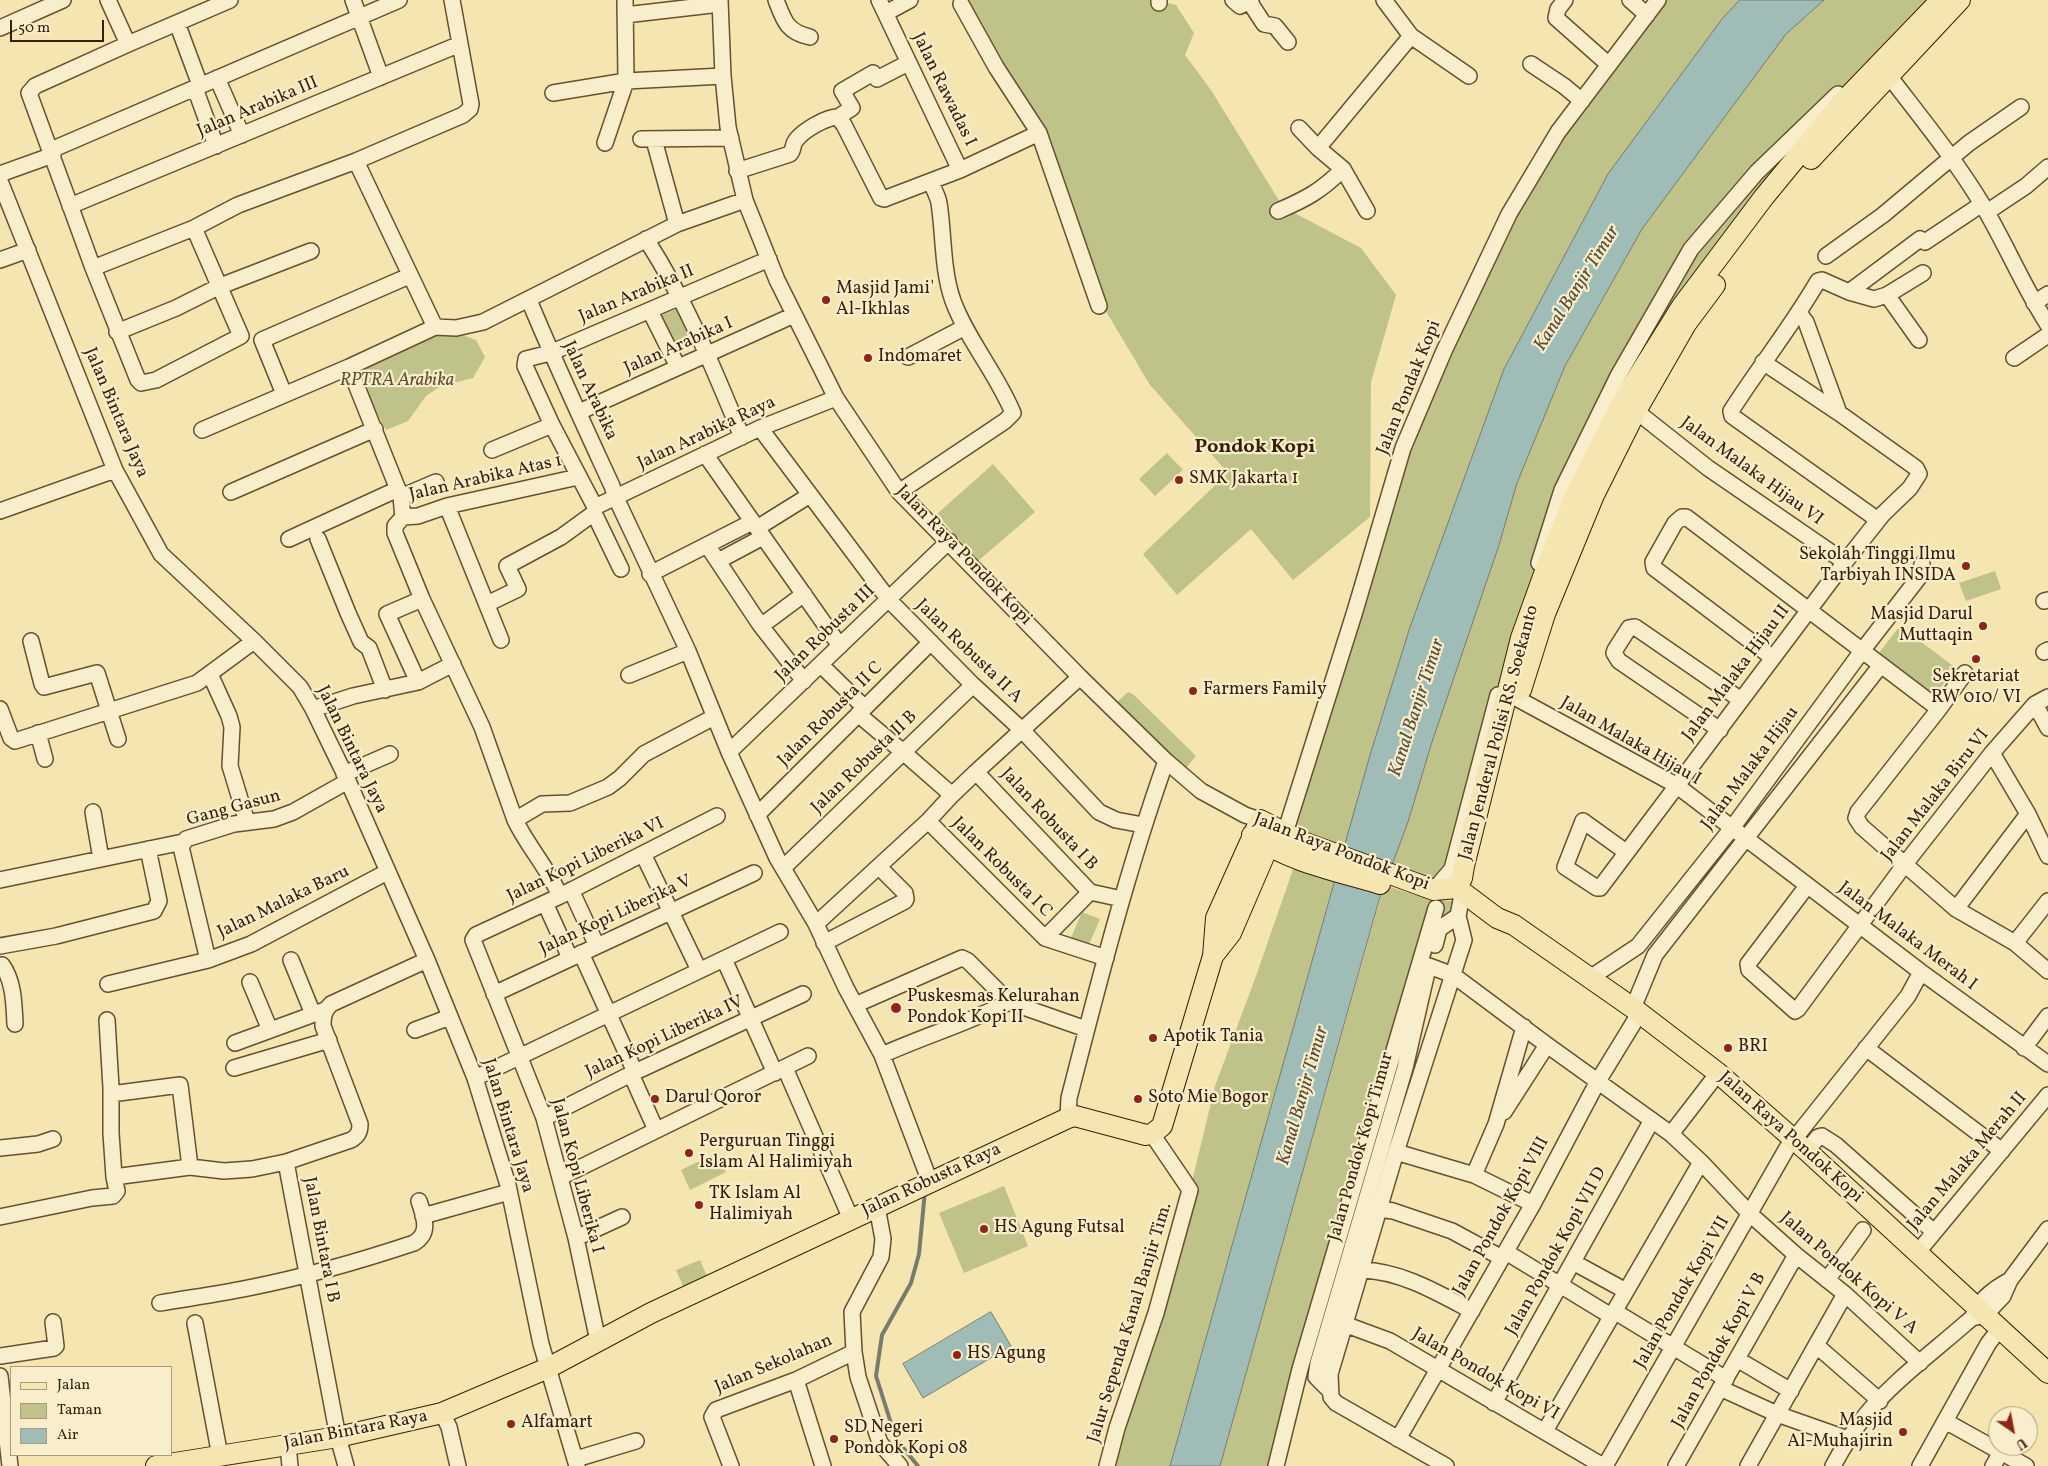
<!DOCTYPE html>
<html>
<head>
<meta charset="utf-8">
<style>
  body { margin:0 }
  #map { position:relative; width:2048px; height:1466px; overflow:hidden; background:#f4e5b1; font-family:Vollkorn,serif }
  canvas { display:block }
  .legend { position:absolute; left:10px; top:1366px; width:162px; height:90px; box-sizing:border-box; background:#f8eecc; border:1px solid #ab9b7c; margin:0; padding:6px 9px; list-style:none; font-size:15px; color:#381e04 }
  .legend li { display:flex; align-items:center; gap:10px; height:25px }
  .legend b { width:25px; border:1px solid #ab9b7c }
  .north { position:absolute; left:1988px; top:1406px; width:50px; height:50px; box-sizing:border-box; background:#f8eecc; border:1px solid #ab9b7c; border-radius:50%; rotate:147deg; font-size:14px; font-weight:700; line-height:20px; text-align:center; color:#381e04 }
  .north::after { content:''; display:block; margin:auto; width:18px; height:22px; background:#8f2418; clip-path:polygon(50% 0,100% 100%,50% 72%,0 100%) }
  .scale { position:absolute; left:10px; top:20px; width:94px; height:22px; box-sizing:border-box; border:2px solid #381e04; border-top:0; padding-left:6px; font-size:15px; line-height:18px; white-space:nowrap; color:#381e04; -webkit-text-stroke:4px #f8eecc; paint-order:stroke }
</style>
</head>
<body>
<div id="map">
<canvas width="2048" height="1466"></canvas>
<ul class="legend">
<li><b style="height:6px;background:#f4e5b1"></b>Jalan</li>
<li><b style="height:14px;background:#bfc389"></b>Taman</li>
<li><b style="height:14px;background:#a0bcb6"></b>Air</li>
</ul>
<div class="north">U</div>
<div class="scale">50 m</div>
</div>
<script>
const context = document.querySelector('canvas').getContext('2d');
context.lineJoin = 'round';
function fill(path, color) {
  context.fillStyle = color;
  context.fill(path, 'evenodd');
}
function strokePath(path, color, width, dash) {
  context.strokeStyle = color;
  context.lineWidth = width;
  context.lineCap = dash ? 'butt' : 'round';
  context.setLineDash(dash || []);
  context.stroke(path);
}
function write(font, color, halo, rows, align = 'center') {
  context.font = font + ' Vollkorn,serif';
  context.lineWidth = 4.5;
  context.setLineDash([]);
  context.textBaseline = 'middle';
  context.strokeStyle = halo;
  context.fillStyle = color;
  for (const [text, x, y, turn = 0] of rows) {
    context.save();
    context.translate(x, y);
    context.rotate((+turn || 0) * Math.PI / 180);
    context.textAlign = isNaN(turn) ? turn : align;
    if (halo) context.strokeText(text, 0, 0);
    context.fillText(text, 0, 0);
    context.restore();
  }
}
const green = new Path2D(`
  M 967,0 L 1157,0 L 1176,5 L 1194,33 L 1185,55 L 1211,90 L 1283,207 L 1361,248 L 1396,295 L 1371,382 L 1370,517 L 1293,580 L 1251,529 L 1177,595 L 1143,554 L 1228,473 L 1150,385 L 1092,288 L 1045,137 L 995,69 Z
  M 1660,0 L 1942,0 L 1738,233 L 1546,570 L 1457,888 L 1285,833 L 1403,448 L 1509,214 Z
  M 679,308 L 696,344 L 677,352 L 660,316 Z
  M 449,330 L 476,340 L 485,357 L 473,378 L 441,386 L 426,396 L 408,421 L 386,430 L 360,382 L 370,360 Z
  M 1167,453 L 1183,470 L 1155,496 L 1139,479 Z
  M 993,464 L 1035,512 L 978,561 L 937,514 Z
  M 1995,571 L 2001,589 L 1966,601 L 1959,583 Z
  M 1900,626 L 1956,668 L 1934,696 L 1878,654 Z
  M 1128,692 L 1133,694 L 1196,756 L 1181,774 L 1112,707 Z
  M 1297,858 L 1338,869 L 1170,1466 L 1107,1466 L 1190,1190 L 1215,1086 L 1256,976 Z
  M 1384,885 C 1408,892 1436,905 1461,900 L 1439,929 L 1316,1377 L 1301,1370 L 1276,1466 L 1220,1466 Z
  M 1082,912 L 1100,919 L 1088,947 L 1070,940 Z
  M 716,1153 L 726,1172 L 690,1190 L 681,1170 Z
  M 1004,1186 L 1028,1246 L 964,1273 L 939,1213 Z
  M 700,1260 L 707,1276 L 683,1286 L 676,1270 Z`);
const water = new Path2D(`
  M 1740,0 L 1824,0 L 1786,34 L 1642,229 L 1565,366 L 1517,483 L 1499,545 L 1431,745 L 1408,822 L 1379,900 L 1220,1466 L 1170,1466 L 1370,755 L 1410,627 L 1504,369 L 1608,174 L 1722,19 Z
  M 991,1312 L 1011,1346 L 923,1398 L 903,1364 Z`);
const stream = new Path2D(`
  M 918,1466 L 896,1439 L 876,1376 L 882,1335 L 911,1283 L 919,1254 L 925,1191`);
const minor = new Path2D(`
  M 108,0 L 128,44
  M 230,0 L 128,44 L 35,86 L 29,93 L 93,268 L 138,380 L 141,383 L 156,380 L 241,336
  M 353,0 L 381,77
  M 720,0 L 723,76 L 728,127 L 745,200 L 777,280 L 836,398 L 899,492 L 1080,677 L 1166,761 L 1201,791 L 1245,815 L 1260,820
  M 776,0 C 784,21 787,32 810,37
  M 879,0 L 960,170 L 931,181 C 933,189 938,196 939,203 C 944,235 942,270 953,301 C 968,341 997,374 1013,413 L 1005,421 L 899,492
  M 1233,0 L 1240,6 L 1251,0
  M 1384,0 L 1411,36 L 1469,76
  M 1565,0 L 1558,9 L 1556,18 L 1609,65
  M 1630,0 L 1647,15
  M 1249,1 L 1264,24 L 1275,26 L 1288,42
  M 1159,3 L 1159,0
  M 886,13 L 910,0
  M 625,15 L 720,4
  M 177,23 L 200,85
  M 0,28 L 63,0
  M 1531,64 L 1564,86 L 1582,101
  M 1883,68 C 1917,113 1953,156 1982,204 C 2006,244 2023,286 2048,325
  M 217,78 L 242,135
  M 195,88 L 216,146
  M 553,93 L 626,81 L 723,76
  M 838,117 L 852,108 L 842,91 L 873,73 L 877,79 L 908,63
  M 1299,128 L 1318,148
  M 1039,133 L 1099,306
  M 641,139 L 731,138
  M 654,140 L 677,224
  M 605,143 L 626,81 L 625,0
  M 51,150 L 399,0
  M 356,161 L 435,327
  M 960,170 L 1039,133 L 996,67 L 961,4
  M 737,171 L 790,154 C 794,150 792,145 796,140 C 804,130 826,117 838,117 L 844,125 L 881,198 L 884,199 L 931,181
  M 0,174 L 53,155
  M 0,181 L 115,470 L 161,554 L 254,641 L 300,687 L 313,709 L 348,781 L 427,960 L 475,1078 L 508,1185 L 541,1344 L 577,1466
  M 70,206 L 460,44
  M 1278,211 C 1306,199 1321,191 1343,169
  M 1367,211 L 1343,169 L 1318,148 L 1411,36
  M 1987,212 L 2026,186 L 2048,167
  M 194,228 L 241,336
  M 646,239 C 686,301 714,369 742,437
  M 1826,256 L 1883,215 L 1969,143 L 2021,107
  M 0,260 L 28,250
  M 93,268 L 194,228 L 238,205 L 356,161 L 463,115 L 470,109 L 471,104 L 452,0
  M 1849,292 L 1920,239 L 1925,242 L 1982,204
  M 1887,295 L 1923,273
  M 529,300 C 555,363 584,425 612,486 L 616,498 L 688,651 L 729,752 L 777,858 L 816,924 L 846,988 L 882,1055 L 930,1182
  M 2034,303 L 2048,294
  M 650,311 L 678,367
  M 1799,313 L 1806,322 L 1839,413
  M 117,332 L 176,308 L 218,287 L 311,251
  M 262,340 L 409,276
  M 262,340 L 284,394
  M 908,357 L 965,327
  M 2014,358 L 2048,335
  M 349,367 L 401,497 L 403,517 L 395,526 L 395,533 L 422,599 L 482,727 L 515,820 C 528,847 548,868 560,896
  M 1636,411 L 1708,468 L 1845,562
  M 579,412 L 794,315
  M 760,428 L 889,600 L 973,685 L 1022,730 L 1099,812 L 1116,820 L 1143,825
  M 202,430 L 349,367 L 435,327 L 456,328 L 483,322 L 677,224 L 745,200
  M 492,450 L 552,425
  M 705,454 L 840,646
  M 231,492 L 375,429
  M 401,497 L 436,482
  M 447,506 L 501,640
  M 595,507 L 552,425 L 525,366 L 526,359 L 550,353 L 769,259
  M 595,507 L 760,428 L 836,398
  M 0,511 L 115,470
  M 594,513 L 621,569
  M 403,517 L 418,516 L 447,506 L 578,477
  M 1878,520 L 1732,416 L 1731,411 C 1759,367 1792,326 1818,281 L 1822,280 L 1849,292 L 1874,299 L 1887,295 L 1919,340
  M 757,528 L 810,495
  M 289,539 L 398,489
  M 318,539 L 348,613 L 361,642 L 369,648 L 385,690
  M 707,545 L 761,626 L 804,681
  M 718,561 L 763,537
  M 1539,563 L 1562,490 L 1618,376 L 1691,249 L 1757,172 L 1838,94
  M 650,574 L 752,522
  M 2044,601 L 2048,600
  M 487,604 L 518,589 L 507,566 L 561,537 L 594,513 L 595,507
  M 761,626 L 804,594
  M 31,641 L 42,684 L 44,687 L 97,673 L 118,739
  M 2044,652 L 2048,650
  M 1773,658 L 1654,568 L 1653,562 L 1675,523 L 1682,517 L 1686,517 L 1939,709
  M 821,665 L 864,707
  M 1965,673 L 1939,709 L 1858,812 L 1856,818 L 1862,827 L 1956,909 L 2015,943 L 2048,971
  M 210,674 L 229,716 L 232,727 L 230,766 L 247,822
  M 629,675 L 688,651
  M 418,682 L 387,614 L 422,599
  M 1518,699 L 1676,785 L 1921,972 L 2048,1064
  M 2035,704 L 2048,728
  M 0,709 L 11,738 L 15,741 L 197,683 L 254,641
  M 313,709 L 353,696 L 418,682 L 453,664
  M 858,714 L 903,752 L 952,795
  M 1720,730 L 1619,661 L 1614,653 L 1615,650 L 1629,628 L 1635,627 L 1741,700
  M 38,733 L 45,759
  M 729,752 L 949,541
  M 1992,753 L 2028,814 L 2048,856
  M 976,772 L 1090,892 L 1122,899
  M 344,774 L 390,754
  M 93,812 L 101,859
  M 757,815 L 931,642
  M 515,820 L 542,804 L 570,803 L 608,787 L 620,778 L 644,754 L 714,717
  M 928,821 L 1045,938 L 1106,958
  M 1285,833 L 1355,611 L 1403,448 L 1444,351 L 1509,214 L 1558,132 L 1658,0
  M 1626,852 L 1583,821 L 1565,867 L 1597,888 L 1600,888 L 1845,562 L 1883,514 L 1910,488 L 1919,474 L 1916,468 L 1839,413 L 1763,362
  M 643,854 L 699,970
  M 783,868 L 973,685
  M 0,880 L 183,842
  M 1807,886 L 1748,964 L 1749,970 L 1795,1011 L 1798,1009 L 1905,864 L 1992,753 L 2035,704 L 2048,697
  M 571,890 L 597,946
  M 1434,890 L 1452,869 L 1498,695
  M 545,903 L 570,958
  M 1956,909 L 2028,814
  M 816,924 L 928,821 L 952,795 L 976,772 L 1080,677
  M 1045,938 L 1090,892
  M 824,943 L 905,901 L 906,899 L 905,893 L 879,867
  M 2015,943 L 2048,901
  M 1435,945 L 1439,929 L 1458,916 L 1461,900
  M 0,946 L 56,936 L 154,911 L 159,901 L 148,849
  M 581,953 L 635,1072
  M 724,959 L 775,1073
  M 208,960 L 181,847 L 186,839 L 234,824 L 274,819 L 293,812 L 348,781
  M 291,960 L 313,1014
  M 2,965 C 14,981 14,1005 15,1024
  M 1429,966 L 1453,975 L 1547,1045 L 1671,1134 L 1701,1162 L 1750,1214 L 1796,1255 L 1845,1294 L 1920,1363
  M 1590,978 L 1638,946 L 1732,828 L 1862,651 L 1920,576 L 1922,564
  M 250,982 L 270,1030
  M 108,984 L 208,960 L 251,944 L 387,872
  M 494,994 L 754,873
  M 855,1005 L 962,958 L 968,961 L 1009,1002 L 1086,1029
  M 1633,1008 L 1655,955 L 1881,665
  M 107,1020 L 111,1088 L 111,1133 L 114,1177
  M 415,1030 L 450,1017
  M 235,1043 L 325,1010
  M 1866,1048 L 2002,1151
  M 2024,1048 L 2048,1016
  M 882,1055 C 924,1036 968,1023 1009,1002
  M 234,1068 L 329,1040
  M 785,1068 L 851,1219
  M 631,1074 L 656,1130
  M 475,1078 L 780,932
  M 111,1094 L 180,1085 L 190,1167
  M 1504,1112 L 1547,1045
  M 544,1118 L 635,1072 L 803,994
  M 1068,1118 L 1069,1098 C 1098,985 1127,871 1166,761
  M 1671,1134 L 1718,1073
  M 0,1148 L 38,1144 L 53,1139
  M 1807,1151 L 1818,1137 L 1822,1136 L 1836,1145 L 1934,1232
  M 1396,1152 L 1474,1175 L 1533,1204
  M 286,1162 L 338,1437 L 346,1466
  M 1474,1175 L 1496,1124 L 1524,1027
  M 561,1177 L 808,1056
  M 877,1207 L 883,1239 L 881,1257 L 852,1312 L 854,1352 L 858,1377 L 880,1443 L 900,1466
  M 1380,1209 L 1393,1211 L 1452,1231 L 1502,1258
  M 423,1216 L 509,1192
  M 0,1217 L 92,1198 L 113,1196 L 117,1191 L 114,1177 L 190,1167 L 224,1171 L 252,1169 L 286,1162 L 351,1140 C 358,1136 360,1132 360,1124 L 323,1026 C 323,1016 324,1011 331,1004 L 427,960
  M 576,1238 L 622,1217
  M 1506,1252 L 1611,1316
  M 1917,1253 L 2048,1095
  M 1573,1262 L 1626,1291
  M 1362,1270 C 1401,1271 1438,1293 1472,1311
  M 1827,1280 L 1863,1230
  M 160,1303 C 189,1298 219,1294 248,1288 C 304,1277 360,1261 414,1243 C 431,1233 424,1217 419,1201
  M 1614,1311 L 1726,1379
  M 1973,1316 C 1979,1299 1995,1288 2010,1280
  M 195,1323 L 220,1456
  M 1344,1324 L 1390,1341 L 1603,1466
  M 598,1341 L 576,1238 L 544,1118 L 473,940 L 476,935 L 560,896 L 717,816
  M 1817,1346 L 1880,1401
  M 0,1356 L 54,1348 L 56,1346 L 53,1322
  M 1737,1359 L 1791,1391
  M 0,1376 L 10,1466
  M 796,1380 L 823,1466
  M 1720,1388 L 1777,1414 L 1848,1439
  M 1330,1391 L 1316,1377 L 1318,1363 L 1405,1068 L 1427,972
  M 1494,1403 L 1652,1120
  M 442,1413 L 449,1427 L 458,1466
  M 1945,1421 L 2026,1466
  M 1545,1431 L 1701,1162
  M 1398,1439 L 1533,1204 L 1598,1081 L 1639,1014
  M 288,1445 L 290,1466
  M 576,1459 L 636,1441
  M 731,1466 L 712,1417 L 716,1410 L 796,1380 L 854,1352
  M 1107,1466 L 1117,1428 L 1156,1313 L 1190,1190 L 1152,1134
  M 1276,1466 L 1300,1369 L 1436,908
  M 1446,1466 L 1336,1403 L 1331,1397 L 1330,1374 L 1396,1152 L 1464,940 L 1458,916
  M 1605,1466 L 1787,1148 L 1908,996 L 1921,972
  M 1676,1466 L 1796,1255
  M 1748,1466 L 1845,1294
  M 1833,1466 C 1842,1449 1852,1433 1864,1417 C 1891,1383 1933,1352 1966,1323 L 1972,1318 L 1985,1315 L 2003,1296 L 2010,1280 L 2048,1229
  M 1920,1466 L 1988,1344 L 2000,1328
  M 1993,1466 L 2001,1452`);
const major = new Path2D(`
  M 1811,159 L 1960,0
  M 1521,690 L 1545,614 L 1594,495 L 1636,411 L 1686,324 L 1715,285
  M 1252,835 C 1288,862 1338,871 1380,884
  M 1457,888 L 1497,918 L 1514,925 L 1633,1008 L 1718,1073 L 1807,1151 L 2048,1373
  M 1213,956 L 1231,933 L 1268,847 L 1278,839
  M 156,1466 L 338,1437 L 442,1413 L 548,1368 L 651,1313 L 1068,1118 L 1075,1116 L 1146,1135 L 1152,1134 L 1162,1126 L 1213,956 L 1216,918 L 1260,820 L 1303,842 L 1423,886 L 1434,890 L 1457,888 L 1462,878 L 1464,866 L 1521,638 L 1548,563 L 1575,496 L 1624,399 L 1682,306 L 1764,197 L 1838,107 L 1941,0`);
const markers = [
  [826,300,5,"#8f2418"],
  [868,358,5,"#8f2418"],
  [1179,480,5,"#8f2418"],
  [1966,566,5,"#8f2418"],
  [1983,626,5,"#8f2418"],
  [1976,659,5,"#8f2418"],
  [1193,691,5,"#8f2418"],
  [896,1008,6,"#8f2418"],
  [1153,1038,5,"#8f2418"],
  [1728,1048,5,"#8f2418"],
  [655,1099,5,"#8f2418"],
  [1138,1099,5,"#8f2418"],
  [689,1153,5,"#8f2418"],
  [699,1205,5,"#8f2418"],
  [984,1229,5,"#8f2418"],
  [957,1355,5,"#8f2418"],
  [511,1424,5,"#8f2418"],
  [1903,1432,5,"#8f2418"],
  [834,1439,5,"#8f2418"]
];
const streetNames = [
  ["Jalan Rawadas I",943,90,64],
  ["Jalan Arabika III",258,108,-23],
  ["Jalan Arabika II",637,295,-23],
  ["Jalan Arabika I",679,347,-24],
  ["Jalan Pondak Kopi",1410,388,-68],
  ["Jalan Arabika",589,391,65],
  ["Jalan Bintara Jaya",115,413,67],
  ["Jalan Arabika Raya",707,434,-25],
  ["Jalan Malaka Hijau VI",1751,472,36],
  ["Jalan Arabika Atas 1",486,479,-13],
  ["Jalan Raya Pondok Kopi",963,556,46],
  ["Jalan Robusta III",826,634,-44],
  ["Jalan Robusta II A",968,652,44],
  ["Jalan Malaka Hijau II",1737,674,-53],
  ["Jalan Robusta II C",831,715,-45],
  ["Jalan Jenderal Polisi RS. Soekanto",1500,733,-75],
  ["Jalan Malaka Hijau I",1630,742,30],
  ["Jalan Bintara Jaya",351,750,64],
  ["Jalan Robusta II B",865,763,-44],
  ["Jalan Malaka Hijau",1751,769,-53],
  ["Jalan Malaka Biru VI",1936,796,-52],
  ["Gang Gasun",234,809,-15],
  ["Jalan Robusta I B",1048,820,47],
  ["Jalan Raya Pondok Kopi",1341,853,21],
  ["Jalan Kopi Liberika VI",586,861,-26],
  ["Jalan Robusta I C",1001,868,45],
  ["Jalan Malaka Baru",284,903,-26],
  ["Jalan Kopi Liberika V",616,916,-25],
  ["Jalan Malaka Merah I",1907,937,37],
  ["Jalan Kopi Liberika IV",665,1038,-25],
  ["Jalan Bintara Jaya",507,1126,73],
  ["Jalan Raya Pondok Kopi",1790,1138,42],
  ["Jalan Pondok Kopi Timur",1362,1147,-74],
  ["Jalan Malaka Merah II",1968,1162,-50],
  ["Jalan Kopi Liberika I",576,1176,75],
  ["Jalan Robusta Raya",932,1181,-25],
  ["Jalan Pondok Kopi VIII",1502,1217,-61],
  ["Jalan Bintara I B",320,1240,79],
  ["Jalan Pondok Kopi VII D",1557,1252,-61],
  ["Jalan Pondok Kopi V A",1848,1274,41],
  ["Jalan Pondok Kopi VII",1683,1293,-60],
  ["Jalur Sependa Kanal Banjir Tim.",1131,1323,-73],
  ["Jalan Pondok Kopi V B",1720,1351,-61],
  ["Jalan Sekolahan",774,1365,-23],
  ["Jalan Pondok Kopi VI",1485,1375,30],
  ["Jalan Bintara Raya",356,1431,-11]
];
const poiNames = [
  ["Masjid Jami'",836,290],
  ["Al-Ikhlas",836,311],
  ["Indomaret",878,358],
  ["SMK Jakarta 1",1189,480],
  ["Sekolah Tinggi Ilmu",1956,556,"right"],
  ["Tarbiyah INSIDA",1956,577,"right"],
  ["Masjid Darul",1973,616,"right"],
  ["Muttaqin",1973,637,"right"],
  ["Sekretariat",1976,678,"center"],
  ["RW 010/ VI",1976,699,"center"],
  ["Farmers Family",1203,691],
  ["Puskesmas Kelurahan",907,998],
  ["Pondok Kopi II",907,1019],
  ["Apotik Tania",1163,1038],
  ["BRI",1738,1048],
  ["Darul Qoror",665,1099],
  ["Soto Mie Bogor",1148,1099],
  ["Perguruan Tinggi",699,1143],
  ["Islam Al Halimiyah",699,1164],
  ["TK Islam Al",709,1195],
  ["Halimiyah",709,1216],
  ["HS Agung Futsal",994,1229],
  ["HS Agung",967,1355],
  ["Masjid",1893,1422,"right"],
  ["Al-Muhajirin",1893,1443,"right"],
  ["Alfamart",521,1424],
  ["SD Negeri",844,1429],
  ["Pondok Kopi 08",844,1450]
];
const parkNames = [
  ["RPTRA Arabika",397,382]
];
const waterNames = [
  ["Kanal Banjir Timur",1578,289,-58],
  ["Kanal Banjir Timur",1418,708,-72],
  ["Kanal Banjir Timur",1304,1096,-74]
];
const quarterNames = [
  ["Pondok Kopi",1255,448]
];
fill(green, '#bfc389');
fill(water, '#a0bcb6');
strokePath(water, '#767d6f', 1);
strokePath(stream, '#767d6f', 4);
strokePath(minor, '#67502f', 18);
strokePath(major, '#381e04', 22);
strokePath(minor, '#f8eecc', 15);
strokePath(major, '#f4e5b1', 20);
for (const [x, y, r, color] of markers) {
  const dot = new Path2D();
  dot.arc(x, y, r, 0, 2 * Math.PI);
  context.fillStyle = color;
  context.fill(dot);
  strokePath(dot, '#f8eecc', 2);
}
write('18px', '#381e04', '#f8eecc', streetNames);
write('18px', '#381e04', '#f8eecc', poiNames, 'left');
write('italic 18px', '#60502c', '#f8eecc', parkNames);
write('italic 19px', '#574d39', '#f8eecc', waterNames);
write('bold 20px', '#381e04', '#f8eecc', quarterNames);
</script>
</body>
</html>
